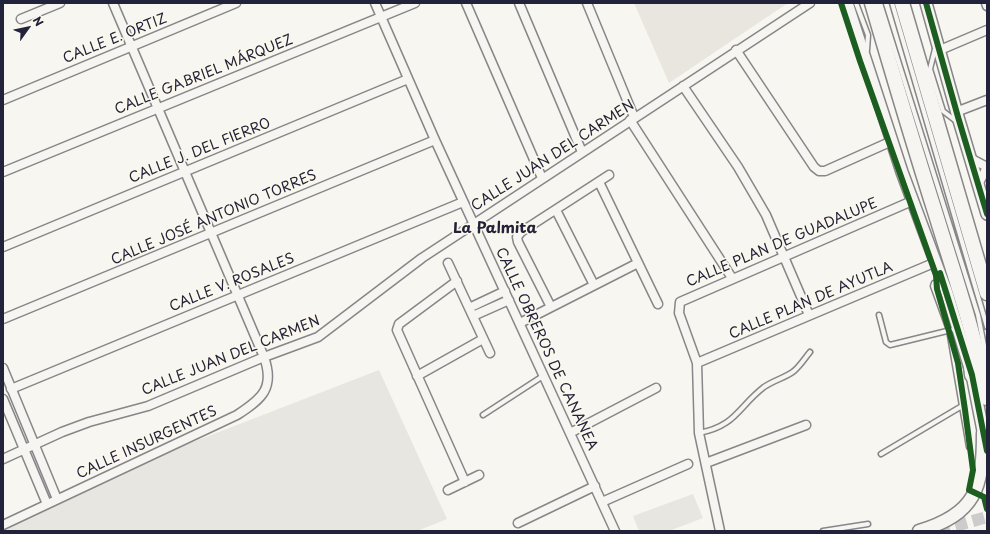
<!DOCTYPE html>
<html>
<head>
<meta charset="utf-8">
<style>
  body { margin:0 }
  #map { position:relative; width:990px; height:534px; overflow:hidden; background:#f8f6f0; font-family:"Playpen Sans",sans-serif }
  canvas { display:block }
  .frame { position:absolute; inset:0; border:4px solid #22223b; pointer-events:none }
  .north { position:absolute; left:8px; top:8px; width:40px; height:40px; -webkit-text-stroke:3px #fbf7ec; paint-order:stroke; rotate:57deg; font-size:11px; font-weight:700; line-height:16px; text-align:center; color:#22223b }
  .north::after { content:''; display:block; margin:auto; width:14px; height:18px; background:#22223b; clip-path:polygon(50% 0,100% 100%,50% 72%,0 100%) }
</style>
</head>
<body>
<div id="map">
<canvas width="990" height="534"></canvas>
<div class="frame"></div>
<div class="north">N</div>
</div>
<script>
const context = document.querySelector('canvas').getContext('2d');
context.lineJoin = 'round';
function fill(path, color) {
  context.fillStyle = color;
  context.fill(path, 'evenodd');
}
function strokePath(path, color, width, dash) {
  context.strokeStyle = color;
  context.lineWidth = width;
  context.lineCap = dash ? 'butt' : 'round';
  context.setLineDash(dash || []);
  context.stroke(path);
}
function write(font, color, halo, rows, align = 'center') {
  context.font = font + ' "Playpen Sans",sans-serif';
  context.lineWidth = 3.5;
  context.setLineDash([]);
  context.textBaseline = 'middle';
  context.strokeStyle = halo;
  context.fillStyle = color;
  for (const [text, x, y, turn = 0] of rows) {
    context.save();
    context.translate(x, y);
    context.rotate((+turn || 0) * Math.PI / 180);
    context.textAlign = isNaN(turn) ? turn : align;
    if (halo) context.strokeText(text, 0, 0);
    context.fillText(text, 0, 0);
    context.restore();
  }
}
const built = new Path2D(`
  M 634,3 L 788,3 L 669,83 Z`);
const green = new Path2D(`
  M 379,370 L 447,519 L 417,531 L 3,531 L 3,529 L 162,454 Z
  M 693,494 L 703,518 L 669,531 L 639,531 L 633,516 Z`);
const primaryTunnel = new Path2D(`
  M 938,531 L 987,517`);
const lane = new Path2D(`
  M 856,3 L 868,35 L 867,50
  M 880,3 L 978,315 L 987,361
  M 892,3 L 987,327
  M 935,49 L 930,69 L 943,111 L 956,121
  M 941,279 L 934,283 L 933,286 L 949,330 L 969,447
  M 879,315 L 886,342 L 890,345 L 951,330
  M 483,415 L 543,376
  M 699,433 C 736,426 738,407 764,387 C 774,380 787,377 794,371 C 800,366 805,358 810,352
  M 881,454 L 962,406
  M 823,531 L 868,524`);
const street = new Path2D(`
  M 375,3 L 435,140 L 615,531
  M 466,3 L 542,178
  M 519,3 L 582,152
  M 587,3 L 634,117
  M 986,3 L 987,6
  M 21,19 L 60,3
  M 736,50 L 814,167 L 819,171 L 825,171 L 892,141
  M 940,50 L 987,30
  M 683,86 L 738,167 L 766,215 L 809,315
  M 3,100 L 236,3
  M 956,112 L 987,100
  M 630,120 L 732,278
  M 970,158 L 987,167
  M 3,172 L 415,3
  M 599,182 L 658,304
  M 978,185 L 987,167
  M 556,210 L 594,285
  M 3,247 L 408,79
  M 448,263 L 490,353
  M 457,281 L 399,324 L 397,330 L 465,482
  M 551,307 L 518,242 L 517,237 L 521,232 L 609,175
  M 469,308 L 505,291
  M 473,316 L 509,300
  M 3,319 L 435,140
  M 520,323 L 638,263
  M 697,363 L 936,262
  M 3,368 L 57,499
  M 417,376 L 483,339
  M 11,389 L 463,202
  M 3,399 L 47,504
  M 570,433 L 656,388
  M 3,459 L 62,432 L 89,422 L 148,406 L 264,357 L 318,337 L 422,258 L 810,3
  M 706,463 L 806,425
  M 448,490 L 479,475
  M 602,502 L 688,464
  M 518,523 L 595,486
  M 3,525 L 237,415 C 262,399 275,388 264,357 L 113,3
  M 720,531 L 699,433 L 697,363 L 679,313 L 680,302 L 912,201`);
const secondary = new Path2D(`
  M 847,3 L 902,172 L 947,293 L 972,375 L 985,441
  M 926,3 L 958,117 L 987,214`);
const primary = new Path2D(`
  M 919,531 C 976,514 983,488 983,433`);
const highway = new Path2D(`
  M 872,3 C 893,75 914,146 937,218 C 955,277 976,337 987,398
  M 902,3 L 987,293
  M 969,347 L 972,375`);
const cycleway = new Path2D(`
  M 841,3 L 860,61 L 936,275 L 937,289 L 958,363 L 965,410 L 973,470 L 969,490 L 984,497 L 987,509
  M 926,3 L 958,117 L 987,214
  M 940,273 L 972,375 L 987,451`);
const streetNames = [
  ["CALLE E. ORTIZ",115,39,-22],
  ["CALLE GABRIEL MÁRQUEZ",204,75,-22],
  ["CALLE J. DEL FIERRO",200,151,-22],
  ["CALLE JUAN DEL CARMEN",553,156,-33],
  ["CALLE JOSÉ ANTONIO TORRES",214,218,-23],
  ["CALLE PLAN DE GUADALUPE",782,243,-23],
  ["CALLE V. ROSALES",232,283,-22],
  ["CALLE PLAN DE AYUTLA",811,301,-23],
  ["CALLE OBREROS DE CANANEA",546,349,65],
  ["CALLE JUAN DEL CARMEN",231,356,-22],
  ["CALLE INSURGENTES",147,443,-25]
];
const neighbourhoodNames = [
  ["La Palmita",495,229]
];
fill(built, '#e9e6e0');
fill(green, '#e8e6e0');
strokePath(primaryTunnel, '#cdcccc', 12, [12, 6]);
strokePath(lane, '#878688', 7);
strokePath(street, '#878688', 11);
strokePath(secondary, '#878688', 14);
strokePath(primary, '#878688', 15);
strokePath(highway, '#878688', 17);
strokePath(lane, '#f6f5f1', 4);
strokePath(street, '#f6f5f1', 8);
strokePath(secondary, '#f6f5f1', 11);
strokePath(primary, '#f6f5f1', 12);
strokePath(highway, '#f6f5f1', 14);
strokePath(cycleway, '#1b5e20', 6);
write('14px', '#22223b', '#fbf7ec', streetNames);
write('bold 15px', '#22223b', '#fbf7ec', neighbourhoodNames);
</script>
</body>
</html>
